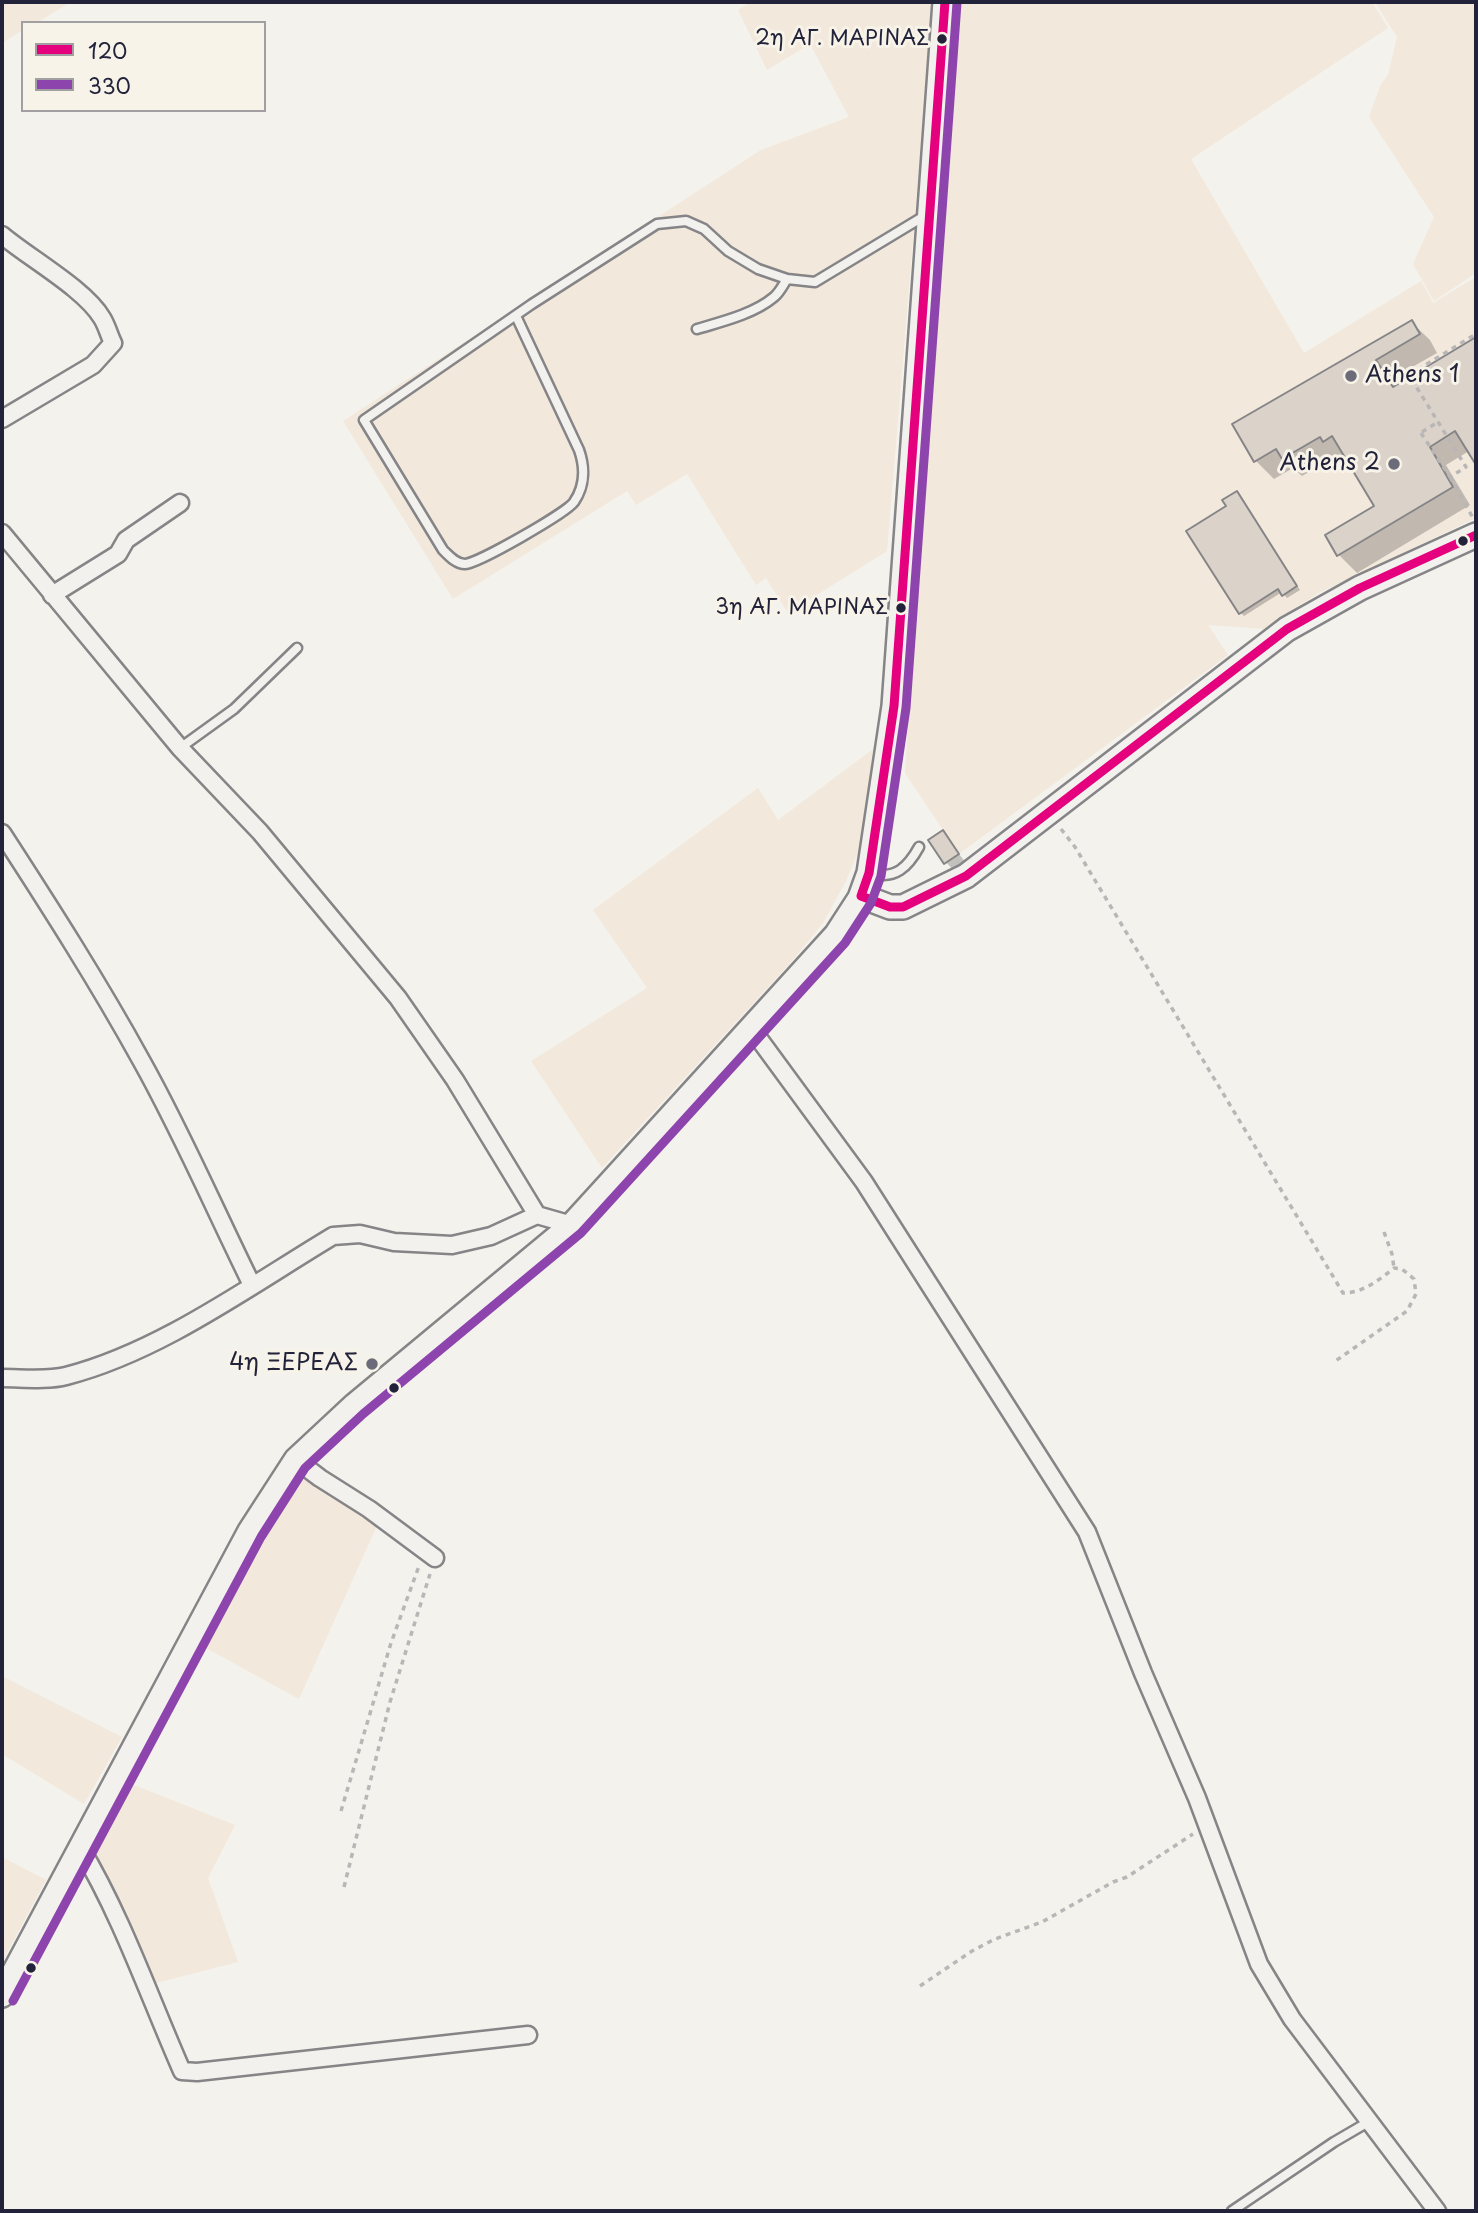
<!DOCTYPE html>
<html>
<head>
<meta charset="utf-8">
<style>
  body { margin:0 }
  #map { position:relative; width:1478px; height:2213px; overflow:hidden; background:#f4f2ec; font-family:"Playpen Sans",sans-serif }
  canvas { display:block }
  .frame { position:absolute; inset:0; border:4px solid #22223b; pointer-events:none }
  .legend { position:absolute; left:21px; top:21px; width:245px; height:91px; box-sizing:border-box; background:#f7f3e8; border:2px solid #a29fa3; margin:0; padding:9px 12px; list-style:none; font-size:21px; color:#22223b }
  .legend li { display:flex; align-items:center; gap:14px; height:35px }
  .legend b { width:35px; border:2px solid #a29fa3 }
</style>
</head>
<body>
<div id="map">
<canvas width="1478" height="2213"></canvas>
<div class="frame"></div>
<ul class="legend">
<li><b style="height:9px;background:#e5007d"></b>120</li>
<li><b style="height:9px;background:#8e44ad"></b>330</li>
</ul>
</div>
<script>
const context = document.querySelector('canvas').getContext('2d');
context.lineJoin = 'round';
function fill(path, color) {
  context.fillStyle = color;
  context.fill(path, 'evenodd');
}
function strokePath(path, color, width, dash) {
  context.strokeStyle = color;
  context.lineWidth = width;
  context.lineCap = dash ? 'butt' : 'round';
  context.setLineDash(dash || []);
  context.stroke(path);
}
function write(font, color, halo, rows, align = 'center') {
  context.font = font + ' "Playpen Sans",sans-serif';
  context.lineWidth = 6;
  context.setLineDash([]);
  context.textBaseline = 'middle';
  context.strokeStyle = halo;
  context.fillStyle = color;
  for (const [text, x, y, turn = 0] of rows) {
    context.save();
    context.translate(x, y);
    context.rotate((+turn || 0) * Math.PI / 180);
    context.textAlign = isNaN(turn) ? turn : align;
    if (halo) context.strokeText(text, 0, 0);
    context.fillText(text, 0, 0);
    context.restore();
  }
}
const built = new Path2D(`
  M 2,2 L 71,2 L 36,23 L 23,23 L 23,30 L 2,43 Z
  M 751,2 L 933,2 L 887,551 L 788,613 L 766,578 L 756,585 L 687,474 L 636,505 L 627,491 L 453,599 L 343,421 L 761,150 L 849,117 L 810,44 L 767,70 L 738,10 Z
  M 958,2 L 1372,2 L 1388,28 L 1191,159 L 1304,353 L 1421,281 L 1433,303 L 1476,277 L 1476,518 L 1317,594 L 1264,629 L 1208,625 L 1228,655 L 959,854 L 905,773 L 927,451 L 951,149 Z
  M 1375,2 L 1476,2 L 1476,273 L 1434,301 L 1413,264 L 1434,217 L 1369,117 L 1380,86 L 1388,75 L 1397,37 Z
  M 873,749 L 867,809 L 859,850 L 846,881 L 823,923 L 792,961 L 602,1168 L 531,1061 L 647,988 L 593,910 L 758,788 L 778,820 Z
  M 306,1472 L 380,1519 L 299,1699 L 202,1646 L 257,1544 L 286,1499 Z
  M 4,1677 L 122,1737 L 84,1804 L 2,1754 L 2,1682 Z
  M 129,1783 L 235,1825 L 208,1878 L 238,1962 L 156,1983 L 110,1880 L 92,1849 Z
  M 2,1857 L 46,1880 L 3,1960 L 2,1960 Z`);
const shadow = new Path2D(`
  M 1411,322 L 1430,340 L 1437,353 L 1393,378 L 1398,386 L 1476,339 L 1476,462 L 1469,451 L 1446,465 L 1470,505 L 1357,573 L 1339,555 L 1377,507 L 1346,456 L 1343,459 L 1339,455 L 1302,476 L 1293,468 L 1274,479 L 1256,461 L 1235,425 Z
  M 1237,493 L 1300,590 L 1287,598 L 1282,592 L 1244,616 L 1240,612 L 1229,507 Z
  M 942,832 L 966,863 L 954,871 L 946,862 Z`);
const building = new Path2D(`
  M 1412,320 L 1420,334 L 1376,360 L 1393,387 L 1476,337 L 1476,465 L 1455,431 L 1430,447 L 1453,487 L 1337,556 L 1325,535 L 1374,506 L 1332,436 L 1323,442 L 1320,437 L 1282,459 L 1276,449 L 1254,462 L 1232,424 Z
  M 1237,491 L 1297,586 L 1282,596 L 1278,589 L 1239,614 L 1186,531 L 1226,506 L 1222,500 Z
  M 943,830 L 959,854 L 944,864 L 928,840 Z`);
const path = new Path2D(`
  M 1422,432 L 1438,422
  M 1421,433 L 1450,477 L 1466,467 L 1409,375 L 1476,334
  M 1450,477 L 1473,518
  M 1061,829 L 1075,847 L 1343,1293 C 1363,1293 1379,1280 1394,1268 L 1402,1269 L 1414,1279 L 1416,1294 L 1407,1311 L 1334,1362
  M 1384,1232 L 1392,1254 L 1394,1268
  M 341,1811 L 391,1643 L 419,1566
  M 344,1887 L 390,1702 L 430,1574
  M 920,1986 L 972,1951 L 995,1939 L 1042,1922 L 1113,1882 L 1127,1877 L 1193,1834`);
const lane = new Path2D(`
  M 516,316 L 579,450 C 585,467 585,486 574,502 C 566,513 479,563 465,564 C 456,564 449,556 443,550 L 364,420 L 532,304 L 657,224 L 686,221 L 704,229 L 728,251 L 758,269 L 787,279 L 815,282 L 926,215
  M 697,329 C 721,322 754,314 774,297 C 780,292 783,285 787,279
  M 180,748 L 234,709 L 297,648
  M 872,873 C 895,880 908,867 919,847
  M 1232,2211 L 1334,2142 L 1370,2121`);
const street = new Path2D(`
  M 2,235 C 29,258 85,289 102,318 C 107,326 109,335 113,343 L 93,365 L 2,419
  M 2,533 L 180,748 L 260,832 L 398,998 L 455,1080 L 537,1215
  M 52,595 L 118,554 L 126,540 L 180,503
  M 2,833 C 50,907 98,982 141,1060 C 182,1133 215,1210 252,1285
  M 751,1028 L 864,1182 L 1087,1532 L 1143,1673 L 1197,1798 L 1259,1964 L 1292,2019 L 1437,2211
  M 2,1378 C 22,1378 47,1381 66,1376 C 160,1352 251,1285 333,1236 L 360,1234 L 394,1242 L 452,1245 L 491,1236 L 537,1215 L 572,1225
  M 296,1460 L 320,1478 L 369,1509 L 435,1558
  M 80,1847 C 122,1917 149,1996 182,2071 L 197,2072 L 528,2035`);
const secondary = new Path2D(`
  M 861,896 L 890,907 L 903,907 L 966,876 L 1287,629 L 1360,588 L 1476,535
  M 2,1995 L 250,1531 L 296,1460 L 355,1405 L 572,1225 L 836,935 L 860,898 L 869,873 L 894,706 L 945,2`);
const bus1 = new Path2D(`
  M 861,896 L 869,873 L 894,706 L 945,2
  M 861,896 L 890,907 L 903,907 L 966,876 L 1287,629 L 1360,588 L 1476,535`);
const bus2 = new Path2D(`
  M 13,2001 L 261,1537 L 305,1468 L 363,1414 L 581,1233 L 845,943 L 871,903 L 881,876 L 906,708 L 957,3`);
const markers = [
  [942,39,6,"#22223b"],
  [1351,376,7,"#6c6b79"],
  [1394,464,7,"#6c6b79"],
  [1463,541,6,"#22223b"],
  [901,608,6,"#22223b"],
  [372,1364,7,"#6c6b79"],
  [394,1388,6,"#22223b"],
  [31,1968,6,"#22223b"]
];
const busNames = [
  ["2η ΑΓ. ΜΑΡΙΝΑΣ",929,39],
  ["3η ΑΓ. ΜΑΡΙΝΑΣ",888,608]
];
const poiNames = [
  ["Athens 1",1365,376,"left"],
  ["Athens 2",1380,464],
  ["4η ΞΕΡΕΑΣ",358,1364]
];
fill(built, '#f2e8dc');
fill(shadow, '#0003');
fill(building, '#dbd2c9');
strokePath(building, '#858486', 2);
strokePath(lane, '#858486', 13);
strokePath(street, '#858486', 21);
strokePath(secondary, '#858486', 28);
strokePath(path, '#b8b6b6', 3.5, [5, 5]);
strokePath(lane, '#f2f1ed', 8);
strokePath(street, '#f2f1ed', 16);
strokePath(secondary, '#f2f1ed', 23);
strokePath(bus1, '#e5007d', 9);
strokePath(bus2, '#8e44ad', 9);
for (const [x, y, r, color] of markers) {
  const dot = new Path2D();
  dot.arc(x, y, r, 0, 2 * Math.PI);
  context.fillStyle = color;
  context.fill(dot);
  strokePath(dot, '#f7f3e8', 2.5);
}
write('21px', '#22223b', '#f7f3e8', busNames, 'right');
write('23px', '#22223b', '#f7f3e8', poiNames, 'right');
</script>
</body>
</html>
